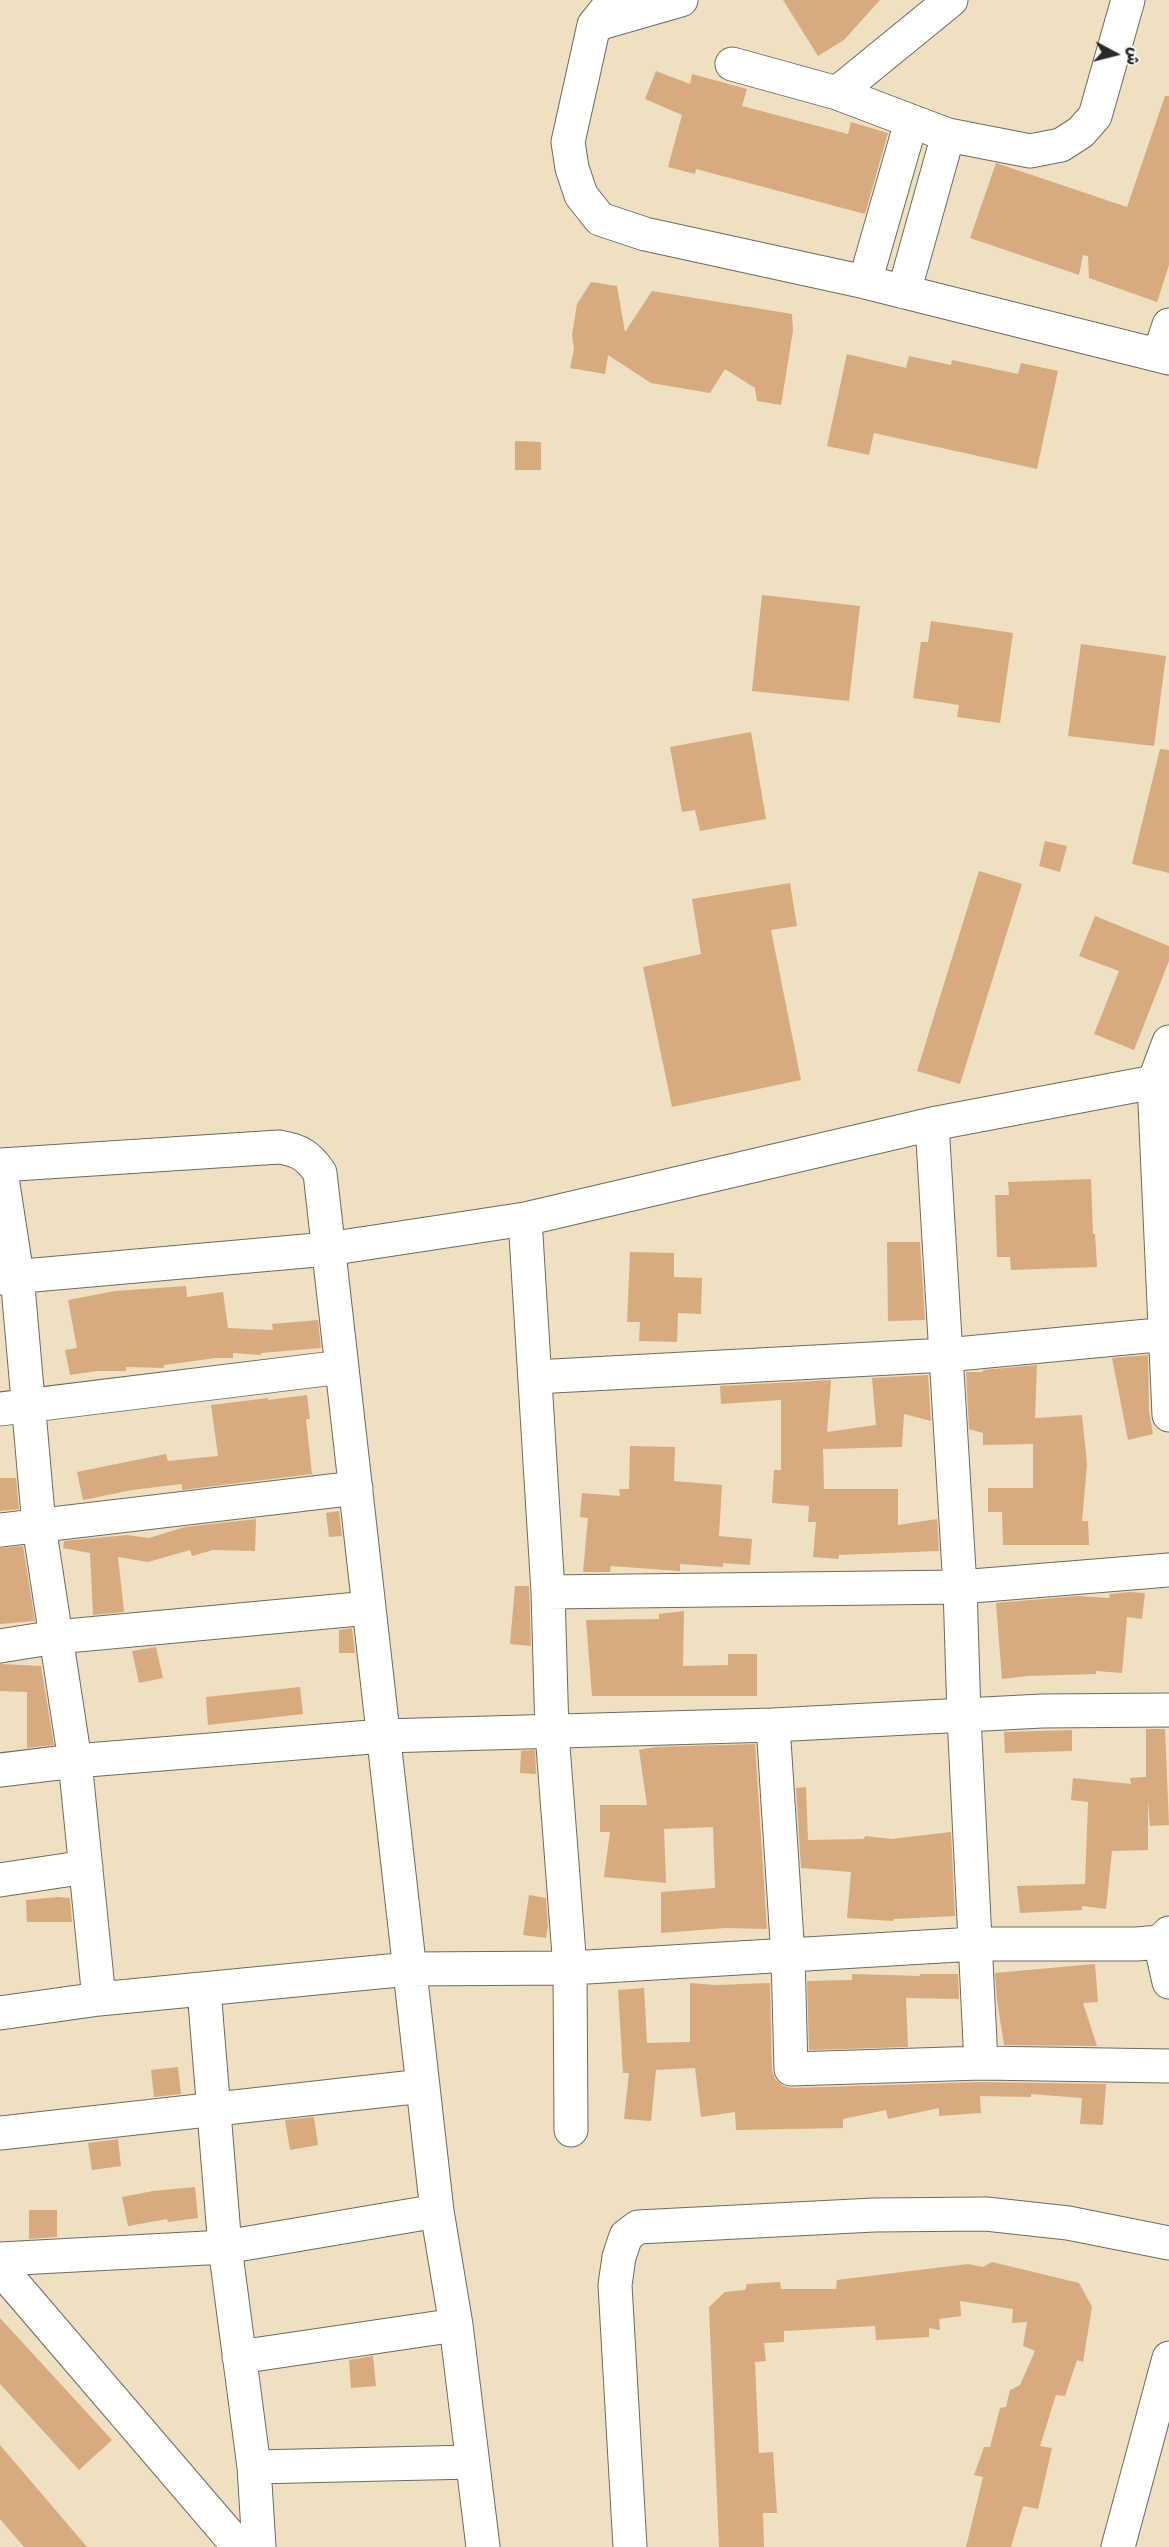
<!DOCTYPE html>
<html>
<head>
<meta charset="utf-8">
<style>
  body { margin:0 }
  #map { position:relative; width:1169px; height:2547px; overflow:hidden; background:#eee0c1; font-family:"Comic Neue","Playpen Sans Arabic",sans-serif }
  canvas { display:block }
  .north { position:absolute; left:1085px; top:24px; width:60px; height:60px; -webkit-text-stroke:4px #f6f6f2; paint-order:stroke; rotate:97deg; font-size:16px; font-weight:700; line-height:24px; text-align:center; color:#2b2b2b }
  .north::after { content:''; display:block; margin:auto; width:21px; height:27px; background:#2b2b2b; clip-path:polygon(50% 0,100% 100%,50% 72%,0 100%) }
</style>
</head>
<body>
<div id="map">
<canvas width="1169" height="2547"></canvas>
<div class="north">ش</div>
</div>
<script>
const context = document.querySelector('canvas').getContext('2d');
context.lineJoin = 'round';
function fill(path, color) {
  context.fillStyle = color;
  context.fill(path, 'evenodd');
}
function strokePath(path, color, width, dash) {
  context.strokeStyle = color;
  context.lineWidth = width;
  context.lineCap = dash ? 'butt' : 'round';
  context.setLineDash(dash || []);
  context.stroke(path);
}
const building = new Path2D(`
  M 783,0 L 880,0 L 844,40 L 818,56 Z
  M 656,71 L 690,84 L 692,74 L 747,89 L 742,106 L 848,134 L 851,122 L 888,133 L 865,214 L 696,169 L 695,174 L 668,167 L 682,115 L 645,99 Z
  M 1165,96 L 1169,96 L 1169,265 L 1157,302 L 1089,278 L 1088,256 L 1083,255 L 1079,275 L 970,238 L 996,163 L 1127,207 Z
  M 591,282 L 617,286 L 625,332 L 652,291 L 792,314 L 793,331 L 781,405 L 757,401 L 755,388 L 725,369 L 710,393 L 651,383 L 608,355 L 605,374 L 570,368 L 574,349 L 572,335 L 577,304 Z
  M 847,354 L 906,368 L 909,356 L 951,365 L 952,360 L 1018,374 L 1021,363 L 1058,371 L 1037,469 L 874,433 L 869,455 L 827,446 Z
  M 515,441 L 541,442 L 541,470 L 515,470 Z
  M 762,595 L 860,606 L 849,701 L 752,691 Z
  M 931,621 L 1013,633 L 1000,723 L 957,717 L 959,705 L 913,698 L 921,642 L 928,642 Z
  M 1081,644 L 1166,656 L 1154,746 L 1068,736 Z
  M 751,732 L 766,819 L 700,831 L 695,810 L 682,812 L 670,747 Z
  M 1160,749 L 1169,750 L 1169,873 L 1132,864 Z
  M 1045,841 L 1067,846 L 1060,872 L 1039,866 Z
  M 979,871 L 1022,884 L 960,1084 L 917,1071 Z
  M 790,883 L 797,926 L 771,930 L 801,1080 L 672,1107 L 643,967 L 701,954 L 692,899 Z
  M 1095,916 L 1169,946 L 1169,961 L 1134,1050 L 1094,1034 L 1119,971 L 1079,956 Z
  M 1091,1179 L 1093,1234 L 1095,1234 L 1097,1267 L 1011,1270 L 1010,1257 L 997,1257 L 995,1195 L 1009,1195 L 1008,1182 Z
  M 887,1242 L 920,1242 L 925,1320 L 888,1321 Z
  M 630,1252 L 674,1253 L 674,1277 L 702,1278 L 701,1314 L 678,1313 L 677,1342 L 639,1341 L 640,1322 L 627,1322 Z
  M 186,1286 L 187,1297 L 223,1292 L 228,1328 L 273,1330 L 272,1324 L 318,1320 L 321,1348 L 261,1353 L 261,1355 L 233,1353 L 233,1358 L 216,1358 L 164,1365 L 164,1368 L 126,1367 L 126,1371 L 97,1371 L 70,1375 L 65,1350 L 77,1348 L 68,1300 L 115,1291 Z
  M 1148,1355 L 1149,1411 L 1153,1434 L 1128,1440 L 1112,1358 Z
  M 1037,1365 L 1035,1418 L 1082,1415 L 1087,1464 L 1082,1521 L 1088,1521 L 1089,1545 L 1003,1545 L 1002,1512 L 988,1512 L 988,1488 L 1033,1488 L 1033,1444 L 983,1445 L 983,1433 L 969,1429 L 966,1372 L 983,1372 L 983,1370 Z
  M 928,1375 L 931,1421 L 904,1414 L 902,1447 L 823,1449 L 824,1489 L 898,1489 L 898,1525 L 937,1519 L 939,1551 L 839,1555 L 838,1559 L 813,1557 L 816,1522 L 808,1522 L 809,1506 L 772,1503 L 774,1470 L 781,1470 L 781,1400 L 721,1404 L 720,1386 L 831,1380 L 827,1432 L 876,1425 L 872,1378 Z
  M 307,1395 L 310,1419 L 306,1419 L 312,1474 L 182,1490 L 182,1484 L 132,1490 L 83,1500 L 77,1472 L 166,1454 L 168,1461 L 218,1456 L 211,1405 L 268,1398 L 268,1400 Z
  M 630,1446 L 675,1447 L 674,1481 L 722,1485 L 719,1536 L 752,1539 L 750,1565 L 723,1563 L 723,1567 L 680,1564 L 680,1571 L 611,1566 L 610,1572 L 583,1572 L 588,1518 L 580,1517 L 582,1493 L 620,1496 L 619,1489 L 629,1489 Z
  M 0,1478 L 16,1478 L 19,1509 L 0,1511 Z
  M 339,1511 L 342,1536 L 329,1537 L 326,1513 Z
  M 256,1519 L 255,1551 L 213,1550 L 192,1556 L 190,1550 L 148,1562 L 118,1557 L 124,1612 L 93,1615 L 90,1553 L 63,1548 L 64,1541 L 127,1535 L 149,1538 L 185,1527 Z
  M 23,1546 L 35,1621 L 0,1624 L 0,1548 Z
  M 515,1586 L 529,1586 L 531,1646 L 510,1644 Z
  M 1130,1592 L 1145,1593 L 1142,1619 L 1127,1617 L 1122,1673 L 1096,1671 L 1096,1674 L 1028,1676 L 1002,1679 L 996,1603 L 1078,1596 L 1109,1598 L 1110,1594 Z
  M 684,1611 L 683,1666 L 728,1665 L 728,1654 L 757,1654 L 757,1696 L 592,1696 L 586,1620 L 659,1619 L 659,1614 Z
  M 352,1628 L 355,1653 L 339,1653 L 339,1630 Z
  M 156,1647 L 163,1678 L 139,1683 L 132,1651 Z
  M 0,1664 L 41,1666 L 54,1745 L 27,1748 L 27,1692 L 0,1691 Z
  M 300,1687 L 303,1714 L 208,1725 L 206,1697 Z
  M 1146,1729 L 1165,1729 L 1169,1825 L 1150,1826 L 1148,1800 L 1148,1850 L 1112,1851 L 1106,1909 L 1082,1906 L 1082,1910 L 1020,1913 L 1017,1886 L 1085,1884 L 1088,1802 L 1071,1800 L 1073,1778 L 1131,1784 L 1130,1778 L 1146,1777 Z
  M 1072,1730 L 1072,1751 L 1005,1753 L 1004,1732 Z
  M 755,1744 L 767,1929 L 725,1928 L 661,1933 L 661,1892 L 715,1888 L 713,1827 L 664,1829 L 666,1883 L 604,1877 L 610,1832 L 600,1832 L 600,1805 L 647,1805 L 639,1750 L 655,1747 Z
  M 535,1750 L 536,1774 L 520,1773 L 521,1751 Z
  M 806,1787 L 808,1840 L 864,1839 L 865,1836 L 891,1839 L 951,1832 L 955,1916 L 894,1919 L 893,1921 L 847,1918 L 851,1872 L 801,1868 L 796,1788 Z
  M 529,1895 L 546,1898 L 548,1926 L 546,1938 L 523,1935 Z
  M 58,1897 L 70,1898 L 72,1922 L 27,1922 L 26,1900 Z
  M 1095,1964 L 1098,2002 L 1083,2003 L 1097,2046 L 1004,2045 L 997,2000 L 995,1973 Z
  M 852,1974 L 920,1976 L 920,1974 L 958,1974 L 959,1999 L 906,1998 L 908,2047 L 809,2050 L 807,1981 L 852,1980 Z
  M 690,1983 L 716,1985 L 770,1983 L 772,2070 L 775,2079 L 783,2086 L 792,2088 L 981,2082 L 1106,2084 L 1103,2125 L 1080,2124 L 1082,2098 L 1031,2094 L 1031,2097 L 980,2096 L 981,2113 L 939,2116 L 939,2108 L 888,2119 L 886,2110 L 843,2119 L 843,2128 L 736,2130 L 735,2112 L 701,2117 L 695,2068 L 656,2070 L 651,2121 L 624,2119 L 629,2073 L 623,2073 L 618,1990 L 644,1988 L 647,2043 L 690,2042 Z
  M 178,2067 L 181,2094 L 154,2097 L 151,2070 Z
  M 314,2117 L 318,2145 L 290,2150 L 285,2120 Z
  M 118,2139 L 121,2166 L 92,2170 L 88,2143 Z
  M 195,2187 L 198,2218 L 168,2222 L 167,2219 L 128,2226 L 122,2197 L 153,2191 Z
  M 29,2210 L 57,2210 L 57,2237 L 29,2239 Z
  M 992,2262 L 1079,2283 L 1092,2307 L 1083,2362 L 1077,2360 L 1065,2396 L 1056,2395 L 1040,2446 L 1052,2448 L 1038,2509 L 1023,2506 L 1011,2547 L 966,2547 L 983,2477 L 974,2475 L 984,2447 L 990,2447 L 1000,2408 L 1006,2407 L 1010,2390 L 1020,2385 L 1035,2351 L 1023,2346 L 1027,2322 L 1012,2323 L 1013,2309 L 960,2301 L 961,2316 L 939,2319 L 940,2330 L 929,2328 L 929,2337 L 876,2340 L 875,2326 L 784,2331 L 784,2342 L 764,2343 L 766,2361 L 755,2362 L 759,2453 L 773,2452 L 777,2513 L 763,2513 L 764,2547 L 719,2547 L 709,2307 L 725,2292 L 745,2290 L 747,2284 L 780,2282 L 781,2289 L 836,2289 L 837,2280 L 968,2264 L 983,2267 Z
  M 0,2318 L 112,2440 L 79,2470 L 0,2384 Z
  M 373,2356 L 376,2386 L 351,2388 L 349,2360 Z
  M 0,2445 L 87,2547 L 24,2547 L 0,2519 Z`);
const minor = new Path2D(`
  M 614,0 L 594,25 L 568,142 L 572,168 L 581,195 L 600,219 L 645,234 L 865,282 L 1169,358
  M 594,25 L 681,0
  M 732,64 L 837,93 L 948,135 L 1030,151 L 1061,145 L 1081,132 L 1095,116 L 1128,0
  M 837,93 L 951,0
  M 865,282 L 911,122
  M 904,292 L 948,135
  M 1159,355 L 1169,325
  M 1169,1042 L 1154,1082 L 1169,1415
  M 932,1124 L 960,1587 L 964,1716 L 981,2063
  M 0,1165 L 279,1147 C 299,1150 309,1156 320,1173 L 437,2211 L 456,2325 L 483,2547
  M 0,1165 L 17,1275 L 39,1526 L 75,1761 L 99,1999
  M 0,1278 L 328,1249 L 525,1219
  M 535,1377 L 946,1355 L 1169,1334
  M 0,1409 L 342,1367
  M 0,1530 L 356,1488
  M 548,1592 L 960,1587 L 1169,1570
  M 0,1646 L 56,1637 L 369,1608
  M 773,1725 L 788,1957 L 791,2069 L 981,2063 L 1169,2066
  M 0,1770 L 75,1761 L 383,1736 L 773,1725 L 1042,1711 L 1169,1710
  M 0,1880 L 86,1867
  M 1160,1942 L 1169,1982
  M 204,1990 L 225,2247 L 254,2467 L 259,2547
  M 0,2013 L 99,1999 L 409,1969 L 570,1968 L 552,1733 L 548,1592 L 525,1219 L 932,1124 L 1154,1082
  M 571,2130 L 570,1968 L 975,1944 L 1137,1944 L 1160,1942 L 1169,1933
  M 0,2133 L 423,2086
  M 0,2259 L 225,2247 L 437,2211
  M 239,2357 L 456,2325
  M 254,2467 L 472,2462
  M 630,2547 L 615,2285 L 619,2257 L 626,2236 L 638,2227 L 874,2215 L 986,2214 L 1068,2223 L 1169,2243
  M 1118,2547 L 1169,2358`);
const major = new Path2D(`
  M 0,2268 L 239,2547`);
fill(building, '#d8aa7f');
strokePath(minor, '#6f6a60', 35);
strokePath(major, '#6f6a60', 35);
strokePath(minor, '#fff', 33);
strokePath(major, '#fff', 33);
</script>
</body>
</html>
